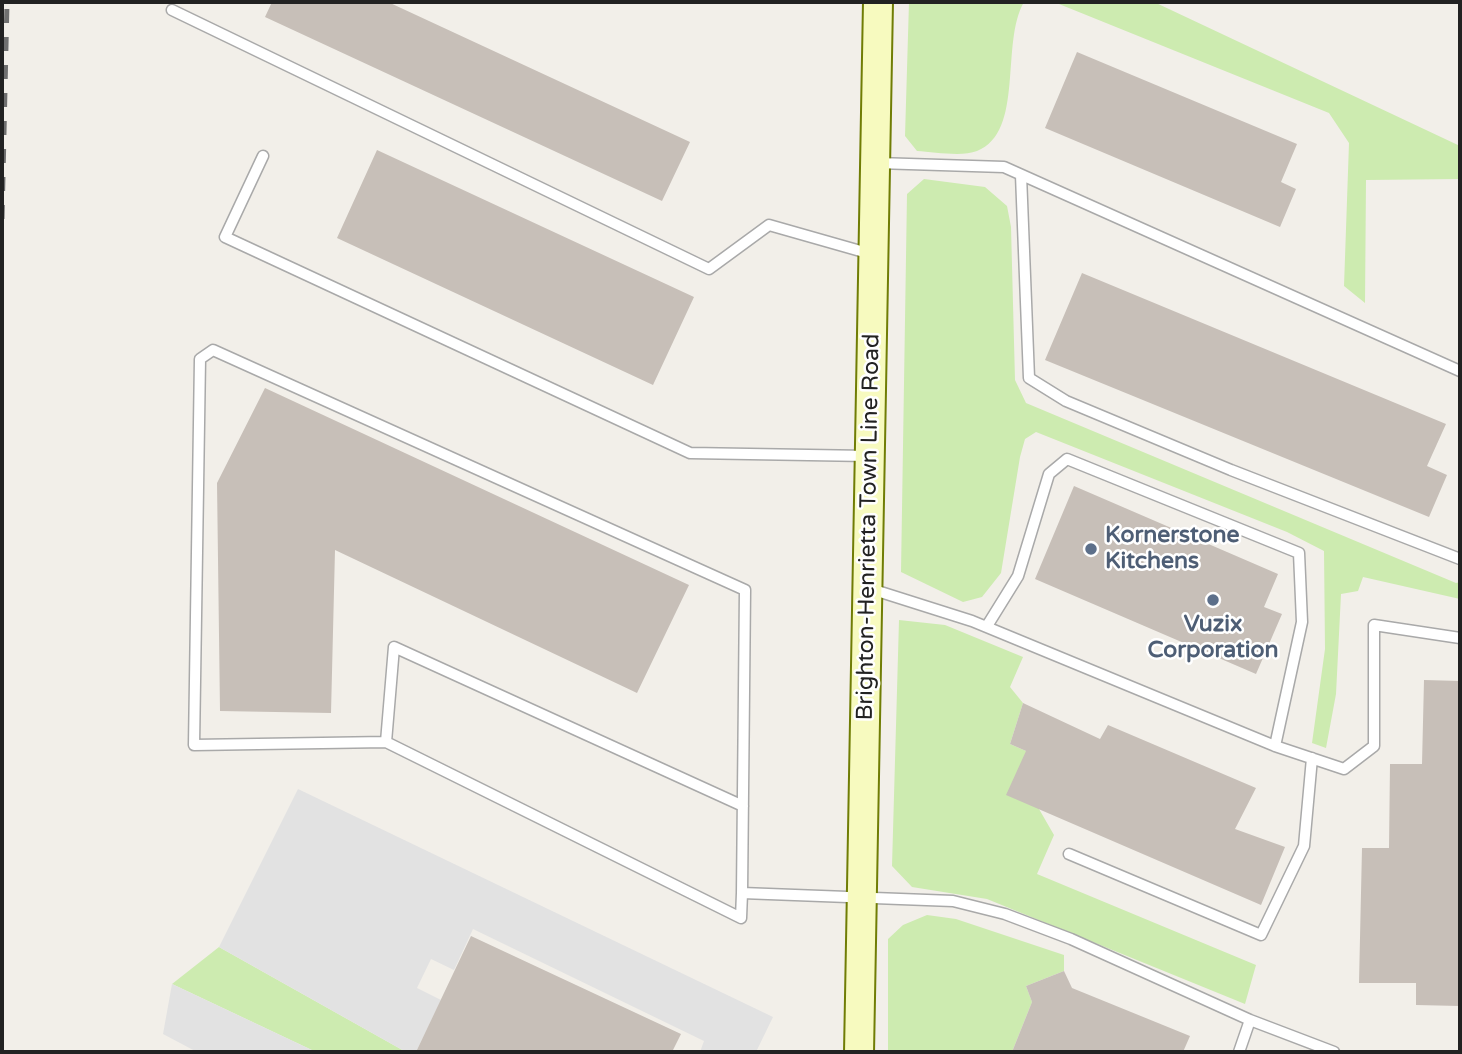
<!DOCTYPE html>
<html>
<head>
<meta charset="utf-8">
<style>
  body { margin:0 }
  #map { position:relative; width:1462px; height:1054px; overflow:hidden; background:#f2efe9; font-family:"Varela Round",sans-serif }
  canvas { display:block }
  .frame { position:absolute; inset:0; border:4px solid #222; pointer-events:none }
</style>
</head>
<body>
<div id="map">
<canvas width="1462" height="1054"></canvas>
<div class="frame"></div>
</div>
<script>
const context = document.querySelector('canvas').getContext('2d');
context.lineJoin = 'round';
function fill(path, color) {
  context.fillStyle = color;
  context.fill(path, 'evenodd');
}
function strokePath(path, color, width, dash) {
  context.strokeStyle = color;
  context.lineWidth = width;
  context.lineCap = dash ? 'butt' : 'round';
  context.setLineDash(dash || []);
  context.stroke(path);
}
function write(font, color, halo, rows, align = 'center') {
  context.font = font + ' "Varela Round",sans-serif';
  context.lineWidth = 5;
  context.setLineDash([]);
  context.textBaseline = 'middle';
  context.strokeStyle = halo;
  context.fillStyle = color;
  for (const [text, x, y, turn = 0] of rows) {
    context.save();
    context.translate(x, y);
    context.rotate((+turn || 0) * Math.PI / 180);
    context.textAlign = isNaN(turn) ? turn : align;
    if (halo) context.strokeText(text, 0, 0);
    context.fillText(text, 0, 0);
    context.restore();
  }
}
const grass = new Path2D(`
  M 909,2 L 1024,2 C 1000,43 1025,132 977,151 C 962,157 934,152 917,151 L 905,136 Z
  M 1054,2 L 1154,2 L 1460,146 L 1460,179 L 1366,180 L 1365,303 L 1344,286 L 1349,143 L 1329,113 Z
  M 924,179 L 985,187 L 1007,206 L 1011,227 L 1015,380 L 1026,403 L 1456,583 L 1460,582 L 1460,599 L 1363,577 L 1358,591 L 1341,594 L 1336,694 L 1326,748 L 1312,743 L 1325,649 L 1324,551 L 1287,532 L 1036,432 L 1025,439 L 1020,457 L 1001,573 L 982,597 L 963,602 L 901,572 L 907,194 Z
  M 899,620 L 945,625 L 1023,657 L 1010,687 L 1023,703 L 1010,744 L 1026,751 L 1039,809 L 1054,835 L 1037,874 L 1256,965 L 1245,1004 L 987,899 L 912,887 L 892,866 Z
  M 927,915 L 956,919 L 1064,955 L 1064,971 L 1026,986 L 1032,1002 L 1012,1052 L 888,1052 L 888,939 L 903,925 Z
  M 219,947 L 406,1052 L 316,1052 L 172,984 Z`);
const parking = new Path2D(`
  M 298,789 L 773,1017 L 756,1052 L 700,1052 L 704,1041 L 473,929 L 454,970 L 431,959 L 417,988 L 441,1000 L 416,1052 L 406,1052 L 219,947 Z
  M 172,984 L 316,1052 L 197,1052 L 163,1034 Z`);
const building = new Path2D(`
  M 272,2 L 388,2 L 690,142 L 662,201 L 265,17 Z
  M 1077,52 L 1297,144 L 1281,182 L 1296,189 L 1280,227 L 1045,128 Z
  M 377,150 L 694,297 L 653,385 L 337,238 Z
  M 1082,273 L 1446,424 L 1427,466 L 1447,475 L 1429,517 L 1045,360 Z
  M 265,388 L 689,585 L 637,693 L 335,550 L 331,713 L 220,711 L 217,483 Z
  M 1074,486 L 1278,574 L 1264,607 L 1282,614 L 1256,674 L 1035,579 Z
  M 1424,680 L 1460,681 L 1460,1006 L 1416,1005 L 1416,983 L 1359,983 L 1362,848 L 1389,848 L 1390,764 L 1422,764 Z
  M 1023,703 L 1100,739 L 1108,725 L 1256,788 L 1235,829 L 1285,847 L 1261,905 L 1006,795 L 1026,751 L 1010,744 Z
  M 471,936 L 681,1034 L 672,1052 L 416,1052 Z
  M 1064,971 L 1072,988 L 1190,1036 L 1183,1052 L 1012,1052 L 1032,1002 L 1026,986 Z`);
const lane = new Path2D(`
  M 172,10 L 709,269 L 769,225 L 871,254
  M 263,156 L 225,237 L 690,453 L 868,456
  M 877,163 L 1004,167 L 1460,371
  M 1021,175 L 1029,378 L 1066,401 L 1231,470 L 1460,559
  M 871,589 L 972,621 L 1275,746 L 1344,769 L 1374,746 L 1374,625 L 1460,638
  M 987,626 L 1018,576 L 1049,474 L 1067,459 L 1299,553 L 1302,622 L 1275,746
  M 386,742 L 741,918 L 742,893
  M 743,806 L 394,647 L 386,742 L 194,745 L 200,359 L 213,350 L 745,590 L 742,893 L 953,901 L 1005,914 L 1071,939 L 1250,1020 L 1334,1052
  M 1069,854 L 1261,935 L 1304,846 L 1312,758
  M 1239,1052 L 1250,1020`);
const secondary = new Path2D(`
  M 859,1052 L 878,2`);
const rail = new Path2D(`
  M 2,219 L 7,2`);
const markers = [
  [1091,549,7,"#5c6f8a"],
  [1213,600,7,"#5c6f8a"]
];
const streetNames = [
  ["Brighton-Henrietta Town Line Road",869,527,-89]
];
const serviceNames = [
  ["Kornerstone",1105,536],
  ["Kitchens",1105,562],
  ["Vuzix",1213,625,"center"],
  ["Corporation",1213,651,"center"]
];
fill(grass, '#cdebb0');
fill(parking, '#e2e2e2');
fill(building, '#c7bfb8');
strokePath(lane, '#a9a9a9', 13);
strokePath(secondary, '#707d05', 32);
strokePath(lane, '#fff', 10);
strokePath(secondary, '#f7fabf', 28);
strokePath(rail, '#707070', 5, [14, 14]);
for (const [x, y, r, color] of markers) {
  const dot = new Path2D();
  dot.arc(x, y, r, 0, 2 * Math.PI);
  context.fillStyle = color;
  context.fill(dot);
  strokePath(dot, '#fff', 2.5);
}
write('23px', '#222', '#fff', streetNames);
write('bold 23px', '#4e5e75', '#fff', serviceNames, 'left');
</script>
</body>
</html>
